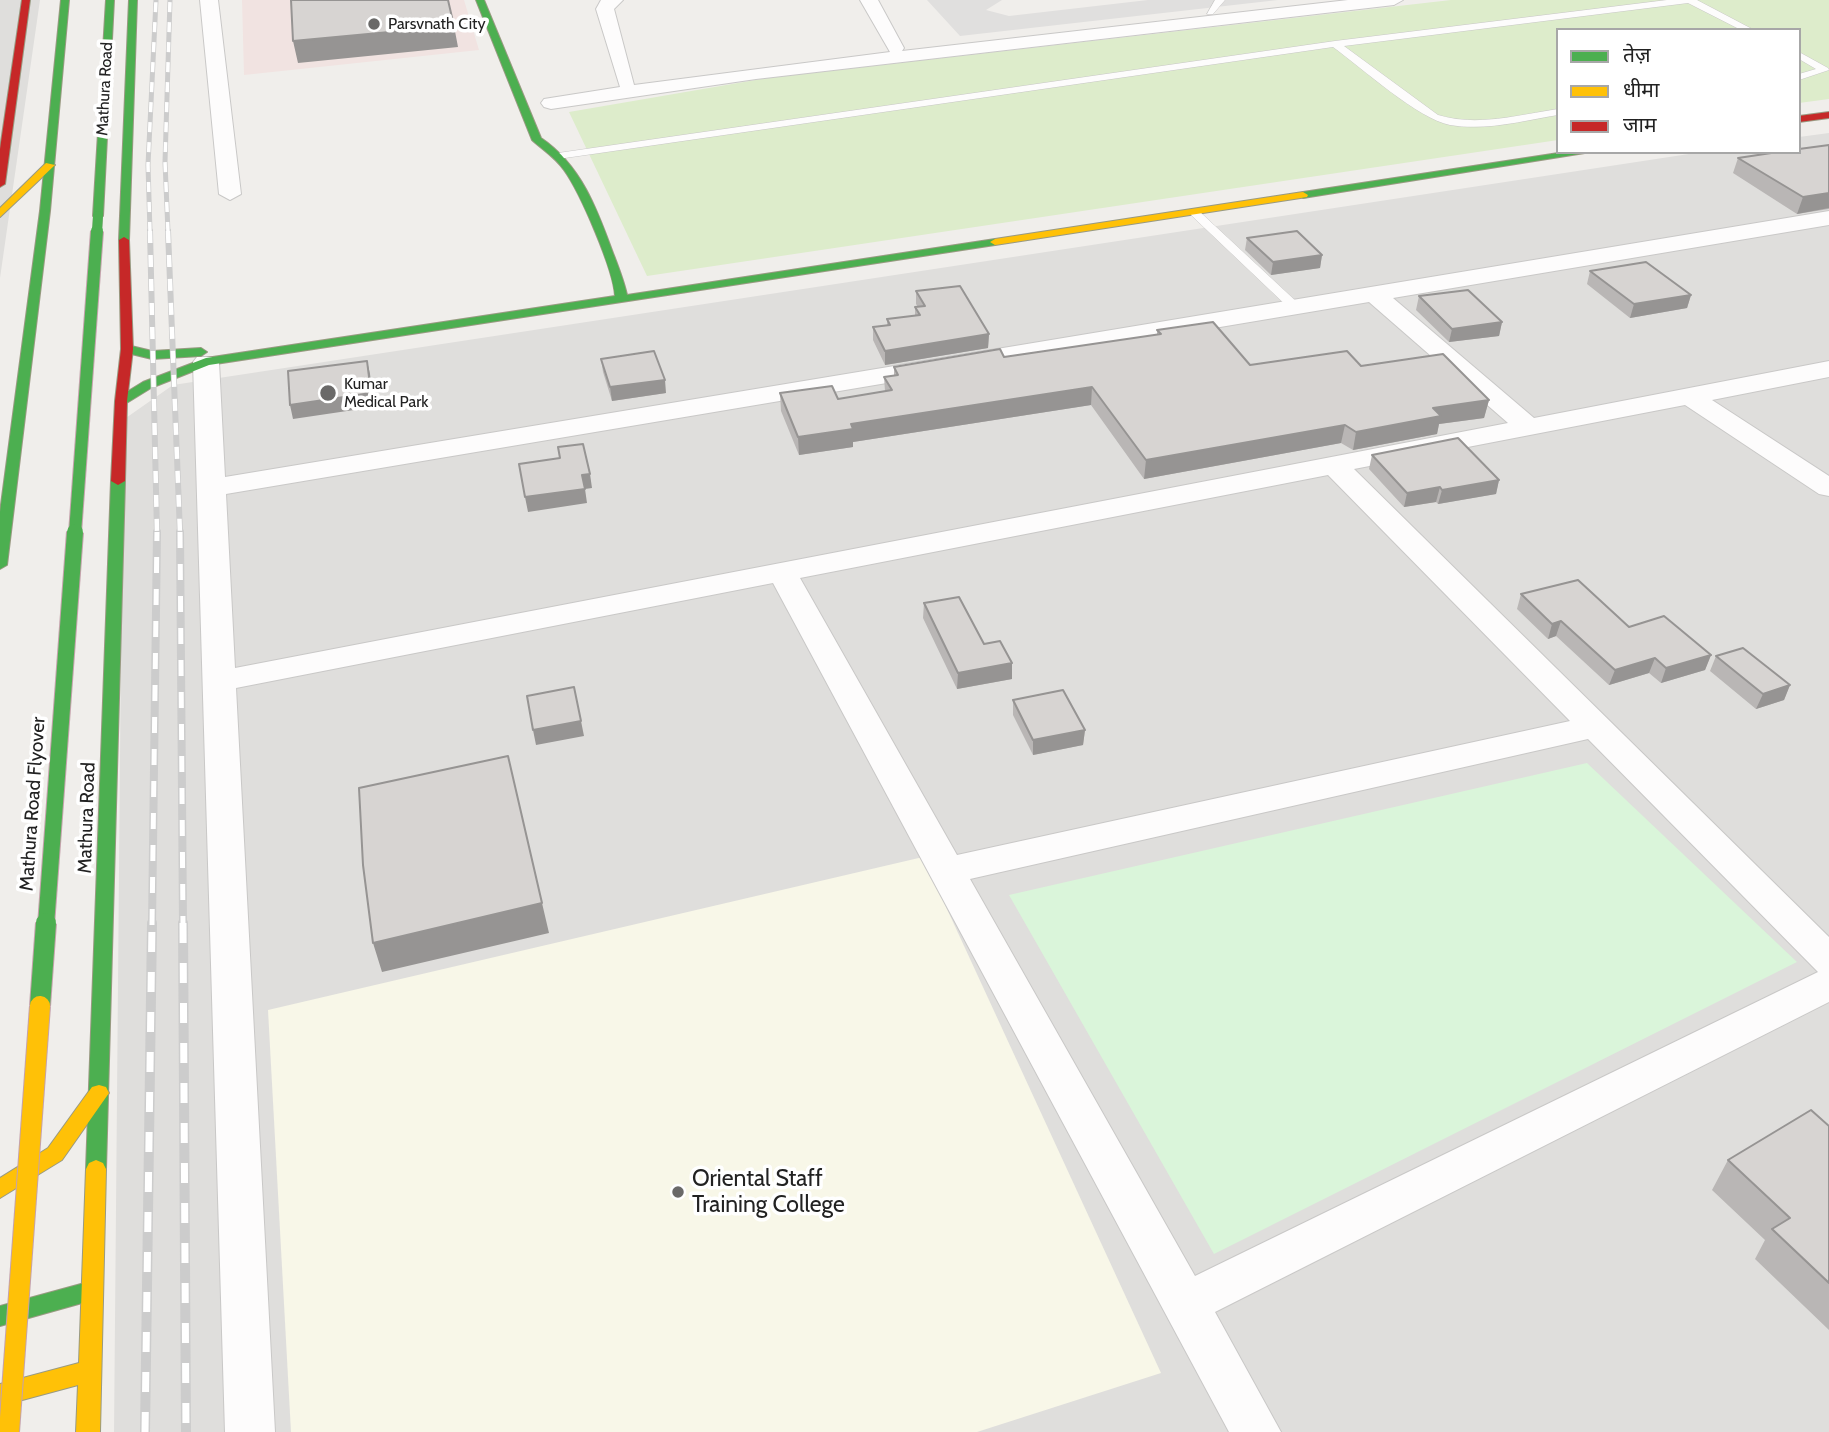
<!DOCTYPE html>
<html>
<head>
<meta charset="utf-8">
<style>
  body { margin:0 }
  #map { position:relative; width:1829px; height:1432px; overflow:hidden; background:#f0eeeb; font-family:Cabin,"Noto Sans Devanagari",sans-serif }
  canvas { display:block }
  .legend { position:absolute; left:1556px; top:28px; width:245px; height:126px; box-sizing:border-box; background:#fff; border:2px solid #a7a7a7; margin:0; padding:9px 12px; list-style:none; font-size:21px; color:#222 }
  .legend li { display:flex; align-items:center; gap:14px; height:35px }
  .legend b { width:35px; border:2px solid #a7a7a7 }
</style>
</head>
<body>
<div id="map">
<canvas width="1829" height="1432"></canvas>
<ul class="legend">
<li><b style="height:9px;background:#4caf50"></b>तेज़</li>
<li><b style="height:9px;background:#ffc107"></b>धीमा</li>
<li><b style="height:9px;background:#c62828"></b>जाम</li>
</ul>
</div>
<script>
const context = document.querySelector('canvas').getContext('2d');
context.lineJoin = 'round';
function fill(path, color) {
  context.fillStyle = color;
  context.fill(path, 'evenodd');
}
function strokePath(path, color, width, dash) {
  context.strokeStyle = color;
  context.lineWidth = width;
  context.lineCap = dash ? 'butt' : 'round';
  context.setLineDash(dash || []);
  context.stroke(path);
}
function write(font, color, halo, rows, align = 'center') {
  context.font = font + ' Cabin,sans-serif';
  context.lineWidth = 7;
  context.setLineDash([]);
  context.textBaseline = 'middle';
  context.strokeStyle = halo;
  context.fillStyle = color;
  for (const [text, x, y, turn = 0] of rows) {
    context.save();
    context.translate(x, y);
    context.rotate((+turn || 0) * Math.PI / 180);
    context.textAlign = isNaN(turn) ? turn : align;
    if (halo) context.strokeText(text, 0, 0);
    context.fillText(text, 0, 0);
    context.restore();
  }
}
const residential = new Path2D(`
  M 0,0 L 40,0 L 0,278 Z
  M 1829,133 L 1829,1432 L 114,1432 L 123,420 L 173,385 L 1702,152 L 1799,152 L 1799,137 Z`);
const commercial = new Path2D(`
  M 242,0 L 464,0 L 479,50 L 244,75 Z`);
const education = new Path2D(`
  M 923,857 L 1161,1373 L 977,1432 L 291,1432 L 268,1010 Z`);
const grass = new Path2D(`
  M 1451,0 L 1829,0 L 1829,99 L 1799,103 L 1799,30 L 1558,30 L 1558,140 L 647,276 L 569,112 L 767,78 Z`);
const park = new Path2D(`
  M 1587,763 L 1797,962 L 1214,1254 L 1009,895 Z`);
const parking = new Path2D(`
  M 927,0 L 1002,0 L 986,10 L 1009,16 L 1148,0 L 1278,0 L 960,36 Z`);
const lane = new Path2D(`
  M 1215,0 L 1225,0 L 1213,14 L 1207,14 Z
  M 1667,0 L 1697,0 L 1754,30 L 1741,30 L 1688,3 L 1344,46 L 1438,115 C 1477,127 1518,115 1558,109 L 1558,115 C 1522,121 1486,131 1450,125 C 1418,119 1362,68 1333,47 L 558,159 L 553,156 L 558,153 L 1335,41 Z
  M 1799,52 L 1828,68 L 1829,70 L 1799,80 L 1799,74 L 1816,69 L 1799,59 Z
  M 1191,211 L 1199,211 L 1299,304 L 1299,310 L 1291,310 L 1191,215 Z`);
const street = new Path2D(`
  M 200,0 L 218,0 L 241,194 L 230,200 L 219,194 Z
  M 601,0 L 623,0 L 614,9 L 634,85 L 890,52 L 860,0 L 878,0 L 904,48 L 902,51 L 1348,0 L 1403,0 L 1394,5 L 756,79 L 551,109 L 544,107 L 541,103 L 544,99 L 620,87 L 596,9 Z
  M 1829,211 L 1829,225 L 1393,298 L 1534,418 L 1829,361 L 1829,377 L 1712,400 L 1829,476 L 1829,496 L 1819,494 L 1685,405 L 1354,469 L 1829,937 L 1829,1002 L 1215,1312 L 1281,1432 L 1229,1432 L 773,583 L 236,688 L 275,1432 L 225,1432 L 193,362 L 197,357 L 215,357 L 219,362 L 225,477 ZM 1369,302 L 1508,423 L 235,668 L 226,494 ZM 1328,475 L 1570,721 L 957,855 L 800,578 ZM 1588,739 L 1818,972 L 1195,1276 L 970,879 Z`);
const fast = new Path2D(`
  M 61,0 L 69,0 L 50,211 L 7,565 L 0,569 L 0,512 L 40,211 Z
  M 106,0 L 114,0 L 103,216 L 98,219 L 93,216 Z
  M 129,0 L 137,0 L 129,240 L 124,243 L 119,240 Z
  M 476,0 L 484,0 L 541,138 C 581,165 597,209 613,253 C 618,266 624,281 627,295 L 995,239 L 1000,242 L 995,245 L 209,365 L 151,388 L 125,404 L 117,404 L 117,398 L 143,382 L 206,358 L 615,296 C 614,270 580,192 564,170 C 555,157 543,150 532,140 Z
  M 1565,152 L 1591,152 L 1303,198 L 1298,195 L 1303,192 Z
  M 127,345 L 152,351 L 201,348 L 207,352 L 201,356 L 152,359 L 123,352 L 123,346 Z
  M 118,477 L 125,481 L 106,1169 L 103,1175 L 96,1178 L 89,1175 L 86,1169 L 111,481 Z
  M 92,1281 L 100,1284 L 103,1291 L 100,1298 L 0,1326 L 0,1306 Z`);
const slow = new Path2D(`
  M 46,163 L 55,165 L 0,217 L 0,208 Z
  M 1303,192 L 1308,195 L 1307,197 L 995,245 L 990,242 L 995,239 Z
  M 99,1085 L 106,1087 L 109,1093 L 62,1160 L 0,1198 L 0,1178 L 48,1148 L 92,1087 Z
  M 96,1160 L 103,1163 L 106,1169 L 100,1432 L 76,1432 L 78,1385 L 0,1406 L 0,1384 L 79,1363 L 86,1169 L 89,1163 Z`);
const jam = new Path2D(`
  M 22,0 L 30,0 L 5,184 L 0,187 L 0,149 Z
  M 1829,112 L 1829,118 L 1799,122 L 1799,116 Z
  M 124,237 L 129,240 L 133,349 L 127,401 L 125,481 L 118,485 L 111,481 L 115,401 L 121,349 L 119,240 Z`);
const railFar3 = new Path2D(`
  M 150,232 L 148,165 L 156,0
  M 168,232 L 165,162 L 170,0`);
const railFar2 = new Path2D(`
  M 150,231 L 157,533
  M 168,231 L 180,533`);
const railFar1 = new Path2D(`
  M 180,532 L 183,925
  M 152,925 L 157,532`);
const rail = new Path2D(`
  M 183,923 L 186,1432
  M 145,1432 L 152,923`);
const fastBridgeFar3 = new Path2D(`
  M 97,232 L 98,216`);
const fastBridgeFar2 = new Path2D(`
  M 75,533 L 97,231`);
const fastBridgeFar1 = new Path2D(`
  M 46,925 L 75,532`);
const fastBridge = new Path2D(`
  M 40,1006 L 46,923`);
const slowBridge = new Path2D(`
  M 9,1432 L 40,1006`);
const wall = new Path2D(`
  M 1829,145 L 1829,209 L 1797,214 L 1733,173 L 1738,158 Z
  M 1247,238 L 1322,255 L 1320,268 L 1271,275 L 1245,250 Z
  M 1590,271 L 1691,295 L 1687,308 L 1630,318 L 1587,284 Z
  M 916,291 L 989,334 L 988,348 L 885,365 L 873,340 L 873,327 L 887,325 L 887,319 L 915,316 L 915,307 L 918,307 L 916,304 Z
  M 1419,296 L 1502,322 L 1499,336 L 1449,342 L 1416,310 Z
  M 1157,330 L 1250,365 L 1361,366 L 1489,400 L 1484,418 L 1439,424 L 1437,434 L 1353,450 L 1341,443 L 1144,479 L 1091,405 L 853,442 L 853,447 L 799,455 L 781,411 L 780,393 L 838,399 L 885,391 L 884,377 L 894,375 L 894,367 L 1004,357 L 1157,335 Z
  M 601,359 L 666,393 L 612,401 L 603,372 Z
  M 1372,455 L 1499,480 L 1496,494 L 1438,504 L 1436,502 L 1404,507 L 1369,469 Z
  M 1521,594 L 1629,627 L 1711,655 L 1705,670 L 1661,683 L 1649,673 L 1609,685 L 1556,636 L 1548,639 L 1517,609 Z
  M 924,603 L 1012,663 L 1012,679 L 957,689 L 923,618 Z
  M 1716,656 L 1790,685 L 1784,700 L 1756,709 L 1710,671 Z
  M 1013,700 L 1085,730 L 1083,745 L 1033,755 L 1013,715 Z
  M 1829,1126 L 1829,1330 L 1755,1259 L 1765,1240 L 1712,1190 L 1728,1160 Z`);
const shadedWall = new Path2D(`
  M 454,26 L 458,47 L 298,63 L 293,41 Z
  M 1829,193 L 1829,208 L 1797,214 L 1803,197 Z
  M 1322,255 L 1320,268 L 1271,275 L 1273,262 Z
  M 1691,295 L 1687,308 L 1630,318 L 1634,304 Z
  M 1502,322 L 1499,336 L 1449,342 L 1452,329 Z
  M 989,334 L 988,348 L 885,365 L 885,351 Z
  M 367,361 L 370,374 L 374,407 L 293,419 L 290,405 Z
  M 665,380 L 666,393 L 612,401 L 610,387 Z
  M 1092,387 L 1091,405 L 853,442 L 853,447 L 799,455 L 798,437 L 851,424 Z
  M 1489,400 L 1484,418 L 1439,424 L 1437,434 L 1353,450 L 1356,432 L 1433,408 Z
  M 1345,425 L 1341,443 L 1144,479 L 1146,460 Z
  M 590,474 L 592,488 L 585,489 L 587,503 L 528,512 L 525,497 L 582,475 Z
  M 1499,480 L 1496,494 L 1438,504 L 1442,490 Z
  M 1440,487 L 1436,502 L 1404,507 L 1407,493 Z
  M 1561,621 L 1556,636 L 1548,639 L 1552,624 Z
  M 1711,655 L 1705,670 L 1661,683 L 1666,668 Z
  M 1655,658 L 1649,673 L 1609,685 L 1615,670 Z
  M 1012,663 L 1012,679 L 957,689 L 958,673 Z
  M 1790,685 L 1784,700 L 1756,709 L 1763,694 Z
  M 581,721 L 584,736 L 536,745 L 533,730 Z
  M 1085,730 L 1083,745 L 1033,755 L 1033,740 Z
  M 542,903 L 549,933 L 382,972 L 373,943 Z`);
const building = new Path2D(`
  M 291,0 L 448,0 L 454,26 L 293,41 Z
  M 1829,145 L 1829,193 L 1803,197 L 1738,158 L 1778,152 L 1799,152 L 1799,149 Z
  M 1297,231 L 1322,255 L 1273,262 L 1247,238 Z
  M 1646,262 L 1691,295 L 1634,304 L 1590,271 Z
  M 960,286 L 989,334 L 885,351 L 873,327 L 890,325 L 887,319 L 920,315 L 915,307 L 925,306 L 916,291 Z
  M 1468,290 L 1502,322 L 1452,329 L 1419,296 Z
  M 1213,322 L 1250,365 L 1347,351 L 1361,366 L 1443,354 L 1489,400 L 1433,408 L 1441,416 L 1356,432 L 1345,425 L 1146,460 L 1092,387 L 851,424 L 853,429 L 798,437 L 780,393 L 832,386 L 838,399 L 892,390 L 884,377 L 898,375 L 894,367 L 1000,349 L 1004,357 L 1161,334 L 1157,330 Z
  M 654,351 L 665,380 L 610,387 L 601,359 Z
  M 367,361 L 371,393 L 290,405 L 288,371 Z
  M 1458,438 L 1499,480 L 1442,490 L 1440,487 L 1407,493 L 1372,455 Z
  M 583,444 L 590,474 L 582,475 L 585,489 L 525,497 L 519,464 L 560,458 L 558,447 Z
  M 1578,580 L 1629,627 L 1664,616 L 1711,655 L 1666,668 L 1655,658 L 1615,670 L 1561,621 L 1552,624 L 1521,594 Z
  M 959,597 L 984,644 L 1000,641 L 1012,663 L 958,673 L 924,603 Z
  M 1743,648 L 1790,685 L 1763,694 L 1716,656 Z
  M 574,687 L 581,721 L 533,730 L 527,696 Z
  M 1063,690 L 1085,730 L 1033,740 L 1013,700 Z
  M 508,756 L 542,903 L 373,943 L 363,865 L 359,788 Z
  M 1811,1110 L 1829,1126 L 1829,1283 L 1772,1229 L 1790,1218 L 1728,1160 Z`);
const markers = [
  [374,24,7,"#6a6968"],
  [328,393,9,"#6a6968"],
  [678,1192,7,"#6a6968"]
];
const farPoinames = [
  ["Parsvnath City",388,24],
  ["Kumar",344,384],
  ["Medical Park",344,402]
];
const farStreetnames = [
  ["Mathura Road",105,89,-87]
];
const streetNames = [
  ["Mathura Road Flyover",33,804,-86],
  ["Mathura Road",87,818,-88]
];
const nearPoinames = [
  ["Oriental Staff",692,1179],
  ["Training College",692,1205]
];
fill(residential, '#dfdedc');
fill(commercial, '#f1e3e1');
fill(education, '#f8f7e8');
fill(grass, '#ddeccb');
fill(park, '#daf5da');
fill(parking, '#e0dfde');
strokePath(lane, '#c9c8c7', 1);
strokePath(street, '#c9c8c7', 2);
strokePath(fast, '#999a82', 2);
strokePath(slow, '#999a82', 2);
strokePath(jam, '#999a82', 2);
fill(lane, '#fdfcfc');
fill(street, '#fdfcfc');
fill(fast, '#4caf50');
fill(slow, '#ffc107');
fill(jam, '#c62828');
strokePath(railFar3, '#ccc', 5);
strokePath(railFar2, '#ccc', 6);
strokePath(railFar1, '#ccc', 8);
strokePath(rail, '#ccc', 10);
strokePath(railFar3, '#fff', 3.5, [10]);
strokePath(railFar2, '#fff', 4.5, [12]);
strokePath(railFar1, '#fff', 5, [16]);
strokePath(rail, '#fff', 7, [20]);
strokePath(fastBridgeFar3, '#c5a2ac', 10, []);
strokePath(fastBridgeFar2, '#c5a2ac', 14, []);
strokePath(fastBridgeFar1, '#c5a2ac', 18, []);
strokePath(fastBridge, '#c5a2ac', 22, []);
strokePath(slowBridge, '#c5a2ac', 22, []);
strokePath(fastBridgeFar3, '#4caf50', 10);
strokePath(fastBridgeFar2, '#4caf50', 12);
strokePath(fastBridgeFar1, '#4caf50', 16);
strokePath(fastBridge, '#4caf50', 20);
strokePath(slowBridge, '#ffc107', 20);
fill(wall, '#b9b6b5');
fill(shadedWall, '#969493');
fill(building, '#d7d4d2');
strokePath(building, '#969493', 2);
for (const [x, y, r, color] of markers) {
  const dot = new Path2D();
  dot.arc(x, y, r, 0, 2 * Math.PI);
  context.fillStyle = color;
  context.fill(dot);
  strokePath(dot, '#fff', 2.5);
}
write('16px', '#222', '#fff', farPoinames, 'left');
write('16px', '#222', '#fff', farStreetnames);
write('19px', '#222', '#fff', streetNames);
write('23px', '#222', '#fff', nearPoinames, 'left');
</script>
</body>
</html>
